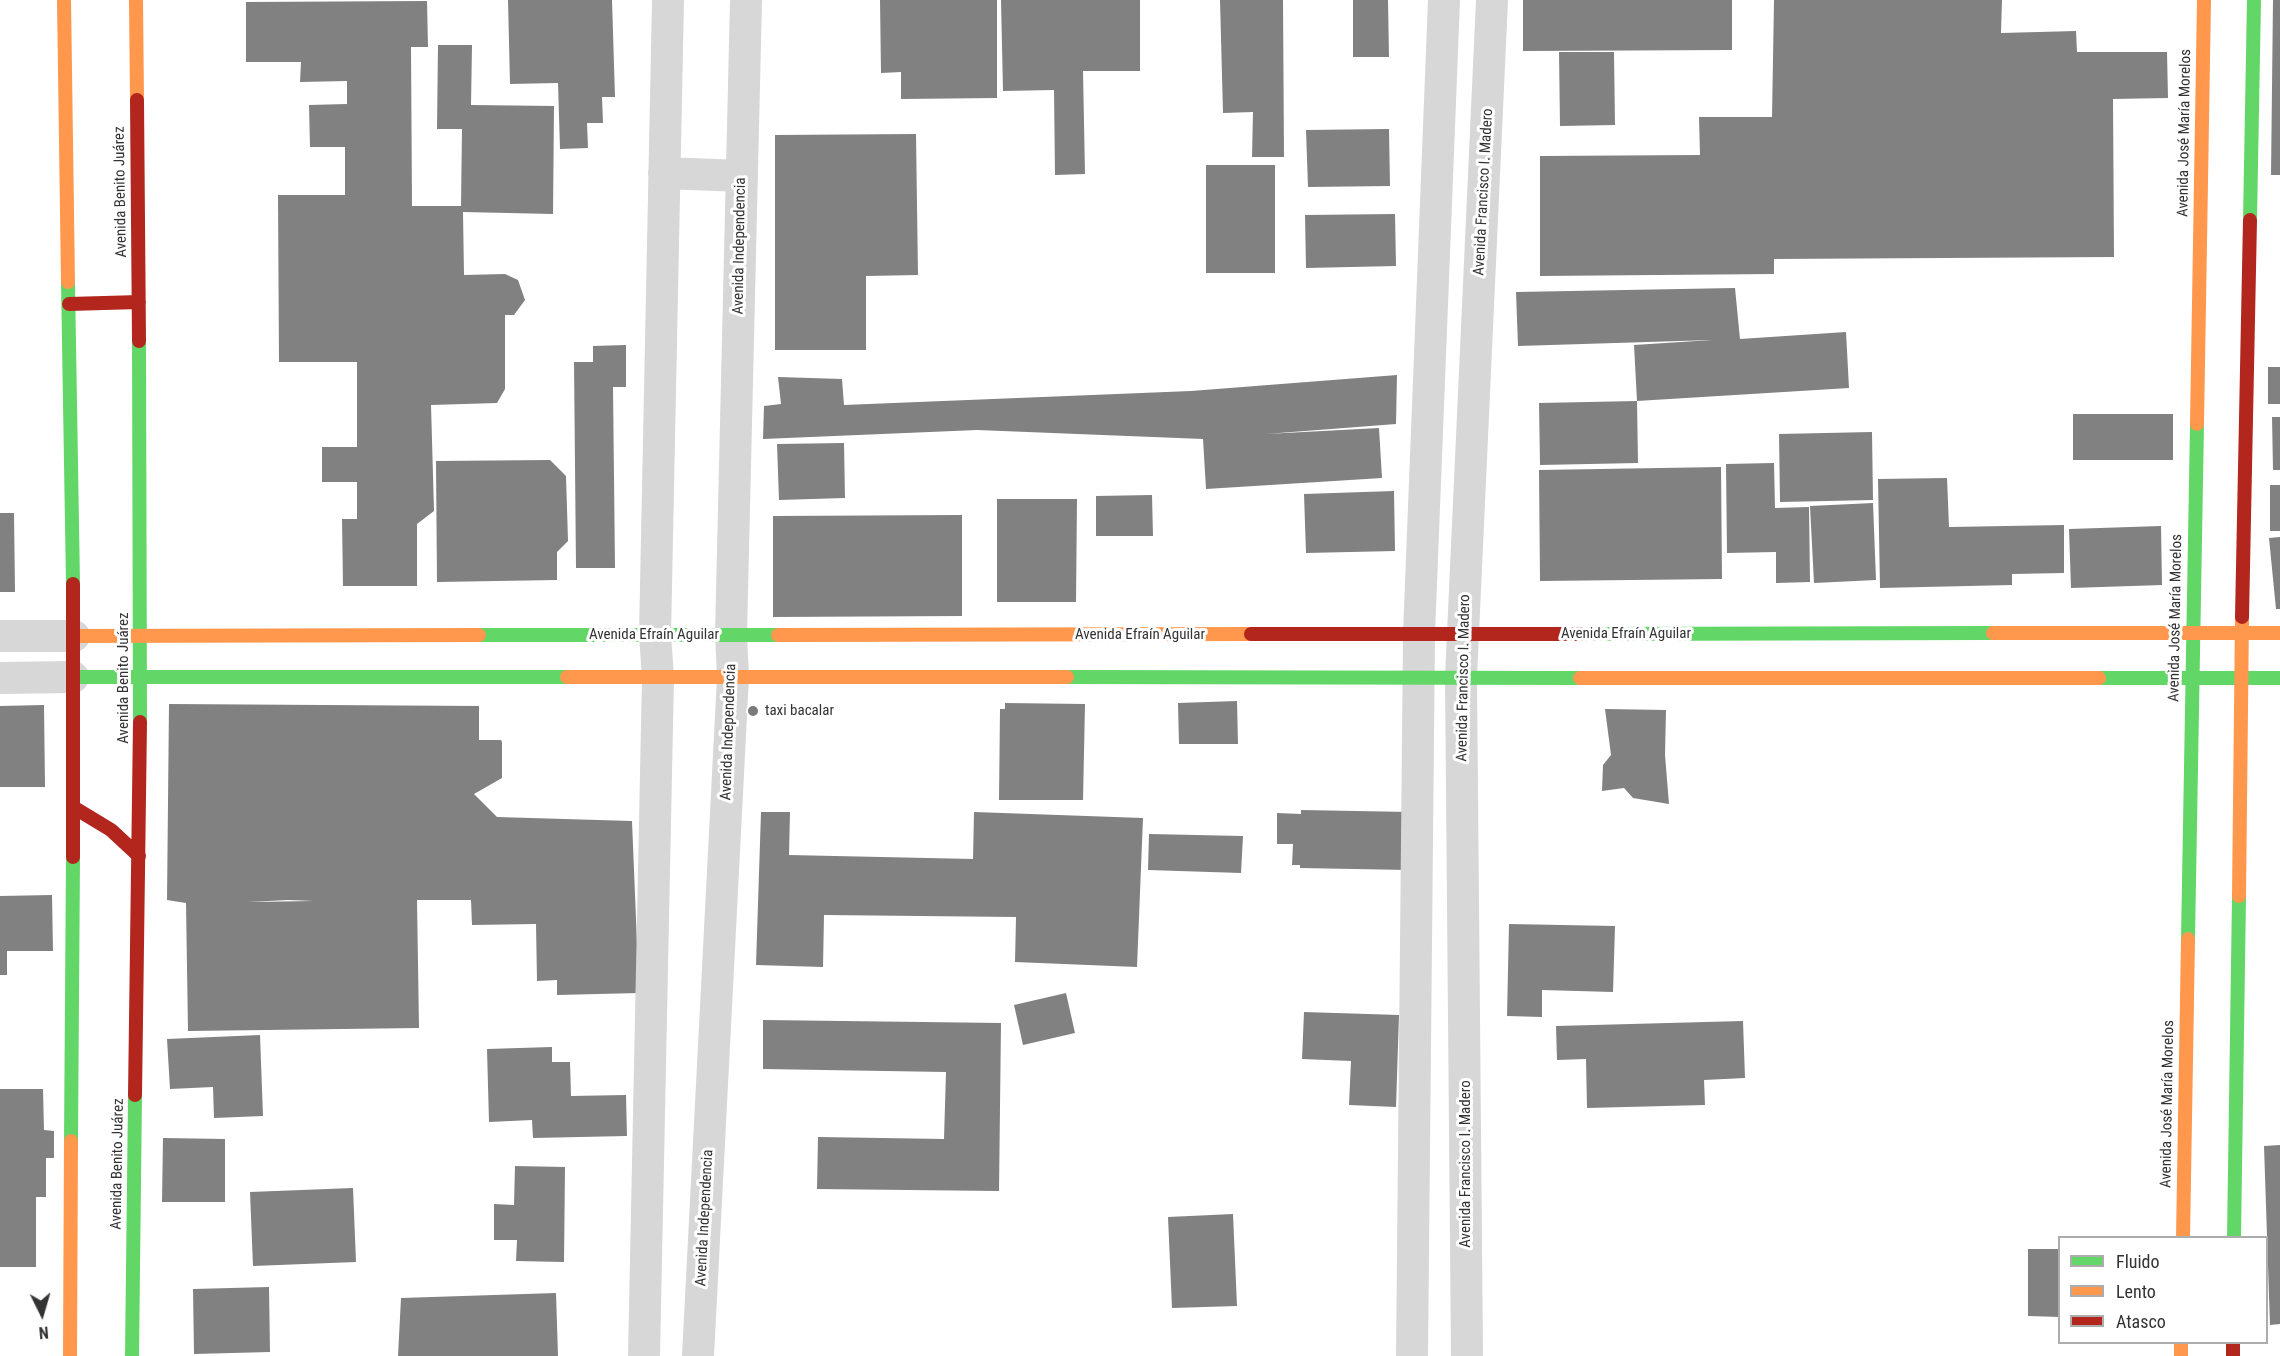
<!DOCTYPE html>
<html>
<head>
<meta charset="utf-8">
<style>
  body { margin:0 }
  #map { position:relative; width:2280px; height:1356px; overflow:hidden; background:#fff; font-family:"Roboto Condensed",sans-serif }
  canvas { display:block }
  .legend { position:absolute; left:2058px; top:1236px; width:210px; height:108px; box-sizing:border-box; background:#fff; border:2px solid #adadad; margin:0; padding:8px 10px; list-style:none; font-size:18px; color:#333 }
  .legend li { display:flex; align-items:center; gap:12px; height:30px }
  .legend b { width:30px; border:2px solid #adadad }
  .north { position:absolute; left:12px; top:1284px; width:60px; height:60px; -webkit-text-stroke:4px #fff; paint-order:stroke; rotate:175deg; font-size:16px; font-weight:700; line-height:24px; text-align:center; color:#333 }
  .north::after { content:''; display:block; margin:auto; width:21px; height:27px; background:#333; clip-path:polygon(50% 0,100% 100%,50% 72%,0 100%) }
</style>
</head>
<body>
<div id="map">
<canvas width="2280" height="1356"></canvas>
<ul class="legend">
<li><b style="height:8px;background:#63d668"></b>Fluido</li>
<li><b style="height:8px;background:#ff974d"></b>Lento</li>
<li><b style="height:8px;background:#b3261e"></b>Atasco</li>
</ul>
<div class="north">N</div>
</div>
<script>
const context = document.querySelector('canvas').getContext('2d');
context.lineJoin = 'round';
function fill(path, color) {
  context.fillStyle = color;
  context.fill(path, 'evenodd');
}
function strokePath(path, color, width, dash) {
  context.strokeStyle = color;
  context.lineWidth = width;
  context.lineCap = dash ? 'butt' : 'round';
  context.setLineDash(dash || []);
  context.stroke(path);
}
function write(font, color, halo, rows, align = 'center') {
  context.font = font + ' "Roboto Condensed",sans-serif';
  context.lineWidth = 6;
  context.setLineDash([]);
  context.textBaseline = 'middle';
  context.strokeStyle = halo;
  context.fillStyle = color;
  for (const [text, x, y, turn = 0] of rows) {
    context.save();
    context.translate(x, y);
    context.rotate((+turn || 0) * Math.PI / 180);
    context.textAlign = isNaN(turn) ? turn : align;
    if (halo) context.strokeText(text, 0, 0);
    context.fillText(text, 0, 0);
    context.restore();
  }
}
const building = new Path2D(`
  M 508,0 L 612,0 L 615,97 L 602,97 L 603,123 L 587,123 L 588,148 L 560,149 L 558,83 L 510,84 Z
  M 880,0 L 997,0 L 997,98 L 901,99 L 901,72 L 881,73 Z
  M 1001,0 L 1140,0 L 1140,71 L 1083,71 L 1085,174 L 1055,175 L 1054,90 L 1003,91 Z
  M 1220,0 L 1283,0 L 1284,157 L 1252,157 L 1253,112 L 1223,113 Z
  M 1353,0 L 1388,0 L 1389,57 L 1353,57 Z
  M 1523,0 L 1732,0 L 1732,50 L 1523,51 Z
  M 1774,0 L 2002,0 L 2001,33 L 2076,31 L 2077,52 L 2167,52 L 2168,98 L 2113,99 L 2114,257 L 1774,259 L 1774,274 L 1540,276 L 1540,156 L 1700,155 L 1699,117 L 1772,117 Z
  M 2273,0 L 2280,0 L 2280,175 L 2271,175 Z
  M 427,1 L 428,47 L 411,47 L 412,206 L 461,206 L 462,129 L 437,129 L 438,45 L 472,45 L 471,105 L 554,106 L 553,214 L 463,212 L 464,275 L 505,274 L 518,280 L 525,300 L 514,315 L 505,315 L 505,389 L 497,403 L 431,405 L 434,511 L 417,524 L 417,586 L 343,586 L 342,519 L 357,519 L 357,482 L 322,482 L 322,447 L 357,447 L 357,362 L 279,362 L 278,195 L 345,195 L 345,147 L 310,147 L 309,105 L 347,104 L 347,81 L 300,82 L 301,62 L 246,62 L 246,2 Z
  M 1559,52 L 1614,52 L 1615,125 L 1560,126 Z
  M 1389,129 L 1390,186 L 1308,187 L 1306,130 Z
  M 916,134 L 918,275 L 866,276 L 866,350 L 775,350 L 775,135 Z
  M 1206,165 L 1275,165 L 1275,273 L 1206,273 Z
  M 1395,214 L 1396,266 L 1306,268 L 1305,215 Z
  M 1735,288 L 1740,339 L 1846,332 L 1849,388 L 1637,401 L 1634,345 L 1712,340 L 1518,346 L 1516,292 Z
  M 626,345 L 626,387 L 613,387 L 615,568 L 576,568 L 574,362 L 593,362 L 593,346 Z
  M 2268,367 L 2280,367 L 2280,404 L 2268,404 Z
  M 1397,375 L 1396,424 L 1266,434 L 1379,428 L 1382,478 L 1206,489 L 1203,439 L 977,430 L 763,439 L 764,406 L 781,404 L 778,377 L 842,379 L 844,405 L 1191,391 Z
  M 1637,401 L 1638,463 L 1540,465 L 1539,403 Z
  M 2073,414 L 2173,414 L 2173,460 L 2073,460 Z
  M 2272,417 L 2280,417 L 2280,470 L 2273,470 Z
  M 1872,432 L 1873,500 L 1780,502 L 1779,434 Z
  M 844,443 L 845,498 L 779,500 L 777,444 Z
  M 550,460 L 566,476 L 568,541 L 557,552 L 557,580 L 437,582 L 436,461 Z
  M 1774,463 L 1775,508 L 1809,507 L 1810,582 L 1776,583 L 1776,552 L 1727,553 L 1726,464 Z
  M 1721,467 L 1722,579 L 1540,581 L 1539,470 Z
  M 1947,478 L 1949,527 L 2064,525 L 2064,573 L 2012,574 L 2012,585 L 1880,588 L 1878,479 Z
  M 2270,485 L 2280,485 L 2280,531 L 2270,531 Z
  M 1394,491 L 1395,551 L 1306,553 L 1304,494 Z
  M 1152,495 L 1153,536 L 1096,536 L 1096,496 Z
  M 997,499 L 1077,499 L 1076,602 L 997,602 Z
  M 1873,503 L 1876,580 L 1814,583 L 1810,506 Z
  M 0,513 L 14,513 L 15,592 L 0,592 Z
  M 962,515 L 962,616 L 773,617 L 773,516 Z
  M 2161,526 L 2162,585 L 2071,588 L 2069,529 Z
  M 2280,537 L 2280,609 L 2276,609 L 2269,538 Z
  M 1237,701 L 1238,744 L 1179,744 L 1178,703 Z
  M 1005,703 L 1085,704 L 1083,800 L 999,800 L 1000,709 L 1005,709 Z
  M 169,704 L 479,706 L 479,740 L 501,740 L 502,742 L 502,778 L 474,794 L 497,817 L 632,821 L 639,993 L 557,995 L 557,980 L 537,981 L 536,924 L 472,925 L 471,900 L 417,900 L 419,1028 L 188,1031 L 186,903 L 167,900 ZM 288,900 L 314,901 L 249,902 L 248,902 Z
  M 44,705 L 45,787 L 0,787 L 0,706 Z
  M 1605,709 L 1666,710 L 1665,755 L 1669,804 L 1633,798 L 1624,788 L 1602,791 L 1603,765 L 1611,755 Z
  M 1301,810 L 1410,812 L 1408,870 L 1300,868 L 1300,865 L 1292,865 L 1293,844 L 1277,844 L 1277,813 L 1301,814 Z
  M 761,812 L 790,812 L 789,855 L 973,859 L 974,812 L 1143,818 L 1137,967 L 1015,962 L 1016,917 L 824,915 L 823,967 L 756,965 Z
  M 1149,834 L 1243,836 L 1241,873 L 1148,870 Z
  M 52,895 L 53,951 L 7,951 L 7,975 L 0,975 L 0,896 Z
  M 1509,924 L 1615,926 L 1613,992 L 1542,990 L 1542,1017 L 1507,1016 Z
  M 1066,993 L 1075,1033 L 1023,1045 L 1014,1005 Z
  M 1304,1012 L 1399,1015 L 1396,1107 L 1349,1105 L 1351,1061 L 1302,1059 Z
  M 763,1020 L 1001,1023 L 999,1191 L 817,1189 L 818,1137 L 944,1139 L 946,1072 L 763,1069 Z
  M 1743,1021 L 1745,1078 L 1704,1080 L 1705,1105 L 1587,1108 L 1586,1059 L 1557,1060 L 1556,1026 Z
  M 260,1035 L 263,1116 L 214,1118 L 213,1087 L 170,1089 L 167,1039 Z
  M 552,1047 L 552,1062 L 570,1062 L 571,1096 L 626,1095 L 627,1136 L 533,1138 L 532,1120 L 489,1122 L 487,1049 Z
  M 0,1089 L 43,1089 L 44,1130 L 54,1131 L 54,1158 L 46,1158 L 46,1197 L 36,1197 L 36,1267 L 0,1267 Z
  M 163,1138 L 225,1139 L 225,1202 L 162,1202 Z
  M 2280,1145 L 2280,1324 L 2270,1325 L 2264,1146 Z
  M 515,1166 L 565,1167 L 564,1262 L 516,1261 L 517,1240 L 494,1240 L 494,1204 L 514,1205 Z
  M 353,1188 L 356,1262 L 253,1266 L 250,1192 Z
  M 1233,1214 L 1237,1306 L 1172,1308 L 1168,1217 Z
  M 2028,1249 L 2060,1249 L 2060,1317 L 2028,1316 Z
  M 269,1287 L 270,1352 L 194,1354 L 193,1289 Z
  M 556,1293 L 558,1356 L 398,1356 L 401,1298 Z`);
const street = new Path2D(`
  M 664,173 L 742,176
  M 0,636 L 74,636
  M 0,678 L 73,677
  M 644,1356 L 658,677 L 655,635 L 668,0
  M 698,1356 L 733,677 L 731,635 L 746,0
  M 1412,1356 L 1419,634 L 1444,0
  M 1467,1356 L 1461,677 L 1492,0`);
const fast = new Path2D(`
  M 2250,220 L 2254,0
  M 68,282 L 73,584
  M 139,341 L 140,722
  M 1583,634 L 1993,633
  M 479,635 L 778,635
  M 73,677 L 567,677
  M 1067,677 L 1580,678
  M 2099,678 L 2280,678
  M 2188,939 L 2197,424
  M 71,1141 L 73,857
  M 2234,1238 L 2239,896
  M 132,1356 L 135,1095`);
const slow = new Path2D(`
  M 64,0 L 68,282
  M 136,0 L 137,100
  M 2197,424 L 2204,0
  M 1993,633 L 2280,633
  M 778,635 L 1251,634
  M 74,636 L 479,635
  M 567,677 L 1067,677
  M 1580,678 L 2099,678
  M 2239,896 L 2242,617
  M 2183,1238 L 2188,939
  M 2181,1342 L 2181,1356
  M 70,1356 L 71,1141`);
const jam = new Path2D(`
  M 137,100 L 139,341
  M 69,304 L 139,302
  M 2242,617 L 2250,220
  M 1251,634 L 1583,634
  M 73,807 L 111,830 L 139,856
  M 73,857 L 73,584
  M 135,1095 L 140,722
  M 2233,1342 L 2233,1356`);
const markers = [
  [753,711,6,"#7a7a7a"]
];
const streetNames = [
  ["Avenida José María Morelos",2185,133,-89],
  ["Avenida Benito Juárez",121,192,-91],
  ["Avenida Francisco I. Madero",1484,192,-87],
  ["Avenida Independencia",740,246,-89],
  ["Avenida José María Morelos",2176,618,-89],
  ["Avenida Efraín Aguilar",1626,634],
  ["Avenida Efraín Aguilar",654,635],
  ["Avenida Efraín Aguilar",1140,635],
  ["Avenida Benito Juárez",124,678,-90],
  ["Avenida Francisco I. Madero",1464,678,-89],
  ["Avenida Independencia",729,732,-88],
  ["Avenida José María Morelos",2168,1104,-89],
  ["Avenida Benito Juárez",118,1164,-89],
  ["Avenida Francisco I. Madero",1466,1164,-90],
  ["Avenida Independencia",705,1218,-87]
];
const poiNames = [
  ["taxi bacalar",765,711]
];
fill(building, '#818181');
strokePath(street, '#d7d7d7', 32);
strokePath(fast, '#63d668', 14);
strokePath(slow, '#ff974d', 14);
strokePath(jam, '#b3261e', 14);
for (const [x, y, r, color] of markers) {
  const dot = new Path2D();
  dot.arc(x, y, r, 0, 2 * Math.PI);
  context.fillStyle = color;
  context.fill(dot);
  strokePath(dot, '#fff', 2);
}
write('15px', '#333', '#fff', streetNames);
write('15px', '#333', '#fff', poiNames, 'left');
</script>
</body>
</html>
